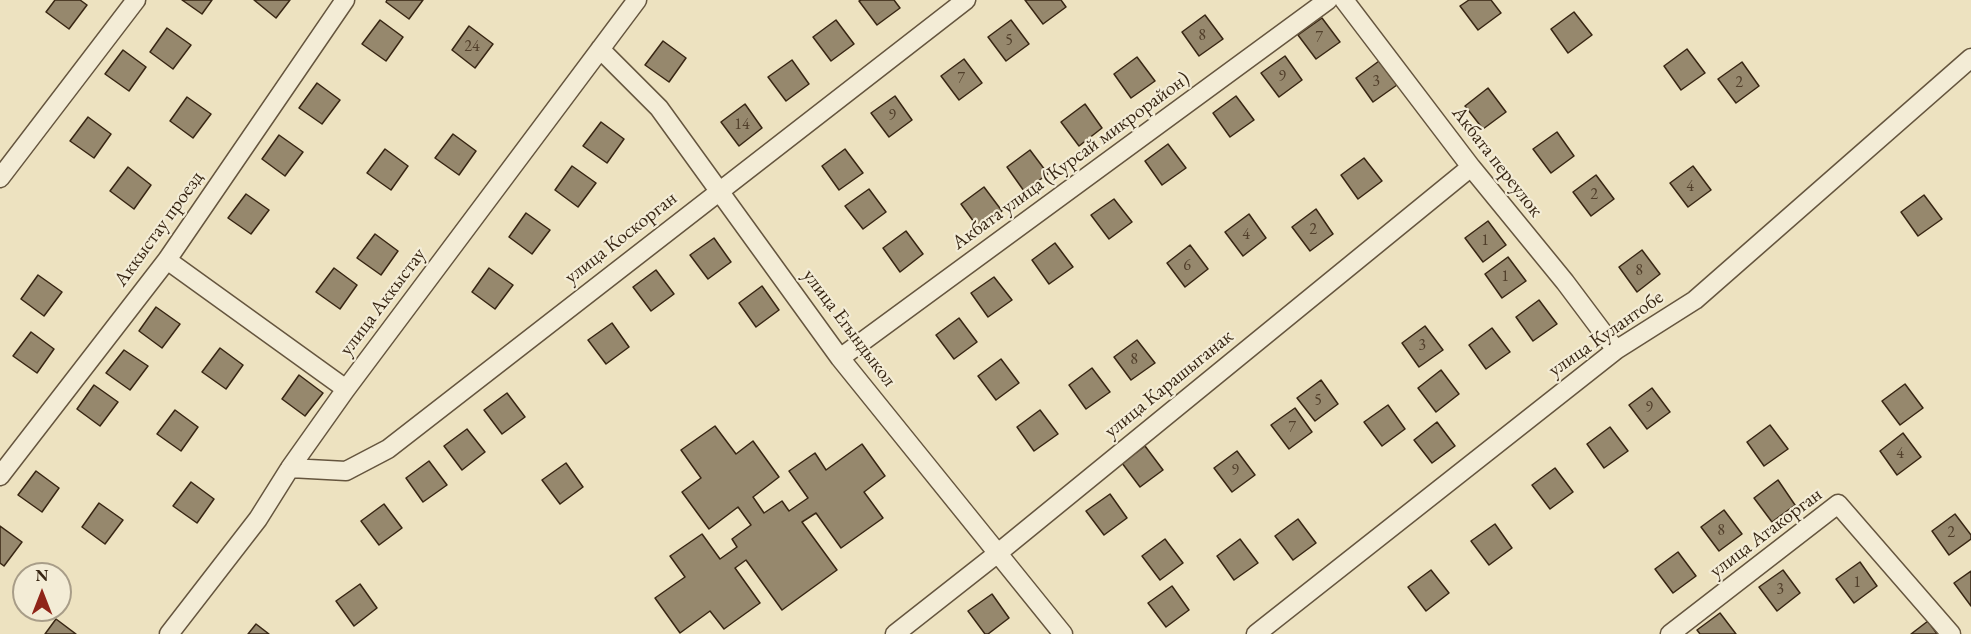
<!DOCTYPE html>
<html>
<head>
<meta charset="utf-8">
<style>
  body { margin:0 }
  #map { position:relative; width:1971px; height:634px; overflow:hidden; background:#ede2c0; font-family:"EB Garamond",serif }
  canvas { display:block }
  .north { position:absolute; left:12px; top:562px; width:60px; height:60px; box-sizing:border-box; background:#f3ecd6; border:2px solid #a89d88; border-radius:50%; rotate:0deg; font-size:16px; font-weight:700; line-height:24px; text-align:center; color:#382613 }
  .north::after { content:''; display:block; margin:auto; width:21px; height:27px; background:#8f2418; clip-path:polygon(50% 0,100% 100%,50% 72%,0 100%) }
</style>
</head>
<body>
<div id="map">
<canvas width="1971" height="634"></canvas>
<div class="north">N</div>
</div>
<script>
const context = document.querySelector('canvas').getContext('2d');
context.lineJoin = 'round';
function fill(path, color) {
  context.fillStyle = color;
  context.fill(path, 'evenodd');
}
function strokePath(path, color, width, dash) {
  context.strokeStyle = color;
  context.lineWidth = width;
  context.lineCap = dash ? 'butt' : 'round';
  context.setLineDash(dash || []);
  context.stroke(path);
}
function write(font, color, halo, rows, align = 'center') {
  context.font = font + ' "EB Garamond",serif';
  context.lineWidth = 4.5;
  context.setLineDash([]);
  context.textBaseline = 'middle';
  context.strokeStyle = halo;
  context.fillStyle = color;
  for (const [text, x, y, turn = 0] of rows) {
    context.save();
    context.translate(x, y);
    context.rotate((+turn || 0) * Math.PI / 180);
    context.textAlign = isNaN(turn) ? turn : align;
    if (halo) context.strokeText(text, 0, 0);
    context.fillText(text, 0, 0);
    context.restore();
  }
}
const building = new Path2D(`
  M 55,0 L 80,0 L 87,5 L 69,29 L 46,12 Z
  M 182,0 L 212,0 L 202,14 Z
  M 254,0 L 290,0 L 276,18 Z
  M 387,0 L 423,0 L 409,19 L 386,2 Z
  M 861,0 L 894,0 L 900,8 L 877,25 L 859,1 Z
  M 1025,0 L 1061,0 L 1066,7 L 1043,24 Z
  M 1469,0 L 1491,0 L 1501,13 L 1478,30 L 1460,6 Z
  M 1574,12 L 1592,35 L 1568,53 L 1551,29 Z
  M 1205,15 L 1223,39 L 1199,56 L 1182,32 Z
  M 1322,18 L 1340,42 L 1316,59 L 1298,35 Z
  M 380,20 L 403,37 L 386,61 L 362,44 Z
  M 836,20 L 854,44 L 831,61 L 813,37 Z
  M 1011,20 L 1029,44 L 1006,61 L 988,37 Z
  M 469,26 L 493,44 L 475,68 L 452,50 Z
  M 167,28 L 191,45 L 173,69 L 150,52 Z
  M 663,41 L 686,58 L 669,82 L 645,65 Z
  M 1687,49 L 1705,73 L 1681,90 L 1664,66 Z
  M 123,50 L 146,67 L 129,91 L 105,74 Z
  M 1285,56 L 1302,80 L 1279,97 L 1261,73 Z
  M 1137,57 L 1155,81 L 1131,98 L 1114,74 Z
  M 964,59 L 982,83 L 959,100 L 941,76 Z
  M 792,60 L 809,84 L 786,101 L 768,77 Z
  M 1379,61 L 1397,85 L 1373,102 L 1356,78 Z
  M 1742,62 L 1759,86 L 1736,103 L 1718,79 Z
  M 317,83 L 340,100 L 322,124 L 299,108 Z
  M 1488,88 L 1506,112 L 1483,129 L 1465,106 Z
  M 895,96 L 912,120 L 889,137 L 871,113 Z
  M 1236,96 L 1254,120 L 1230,137 L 1213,113 Z
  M 187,97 L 211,114 L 193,138 L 170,121 Z
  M 745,104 L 762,128 L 739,146 L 721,122 Z
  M 1085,104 L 1102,128 L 1079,146 L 1061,122 Z
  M 88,117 L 111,134 L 94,158 L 70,141 Z
  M 601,122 L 624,139 L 607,163 L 583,146 Z
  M 1557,132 L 1574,156 L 1551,173 L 1533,149 Z
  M 453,134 L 476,151 L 459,175 L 435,158 Z
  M 279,135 L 303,152 L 285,176 L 262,159 Z
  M 1168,144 L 1186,168 L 1162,185 L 1145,161 Z
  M 385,149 L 408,166 L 391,190 L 367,173 Z
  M 845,149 L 863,173 L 839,190 L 822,166 Z
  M 1030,150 L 1048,174 L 1024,191 L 1007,167 Z
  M 1364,158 L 1382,181 L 1358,199 L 1341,175 Z
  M 572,166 L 596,183 L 578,207 L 555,190 Z
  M 1693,166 L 1711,190 L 1688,207 L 1670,183 Z
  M 128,167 L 151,185 L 134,209 L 110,191 Z
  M 1596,175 L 1614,199 L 1591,216 L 1573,192 Z
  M 984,187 L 1002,211 L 979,229 L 961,204 Z
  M 869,189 L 886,212 L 863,229 L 845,206 Z
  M 246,194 L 269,210 L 251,234 L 228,218 Z
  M 1924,195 L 1942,219 L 1918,236 L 1901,212 Z
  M 1114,199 L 1132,222 L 1109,239 L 1091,215 Z
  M 1316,209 L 1333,234 L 1310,251 L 1292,227 Z
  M 526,213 L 550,230 L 532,254 L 509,237 Z
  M 1249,214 L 1266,238 L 1243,256 L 1225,232 Z
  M 1488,221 L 1506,245 L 1483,262 L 1465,238 Z
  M 906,231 L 923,254 L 900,272 L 883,248 Z
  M 375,234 L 398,251 L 381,275 L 357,258 Z
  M 714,238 L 731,262 L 708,279 L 690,255 Z
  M 1055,243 L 1073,267 L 1049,284 L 1032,260 Z
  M 1190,245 L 1208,269 L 1185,287 L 1167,263 Z
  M 1642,250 L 1660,274 L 1637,292 L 1619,267 Z
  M 1508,257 L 1526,281 L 1502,298 L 1485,274 Z
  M 334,268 L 357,285 L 340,309 L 316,292 Z
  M 489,268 L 513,285 L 495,309 L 472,292 Z
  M 656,270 L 674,294 L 651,311 L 633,287 Z
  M 38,275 L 62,292 L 44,316 L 21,299 Z
  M 994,277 L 1012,300 L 988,317 L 971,293 Z
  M 762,286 L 779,310 L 756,327 L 739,303 Z
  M 1539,300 L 1557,324 L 1533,341 L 1516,317 Z
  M 156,307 L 180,324 L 162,348 L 139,331 Z
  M 959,318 L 977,342 L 954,359 L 936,335 Z
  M 612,323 L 629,347 L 606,364 L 588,340 Z
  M 1425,326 L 1443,350 L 1419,367 L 1402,343 Z
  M 1492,328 L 1510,352 L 1486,369 L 1469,345 Z
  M 31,332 L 54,349 L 37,373 L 13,356 Z
  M 1137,340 L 1155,363 L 1131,380 L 1114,357 Z
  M 220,348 L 243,365 L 226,389 L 202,372 Z
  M 124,350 L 148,366 L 130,390 L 106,373 Z
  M 1001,359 L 1019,383 L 996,400 L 978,376 Z
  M 1092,368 L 1110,392 L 1086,409 L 1069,385 Z
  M 1441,370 L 1459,394 L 1436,412 L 1418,388 Z
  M 299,375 L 323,393 L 305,416 L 282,399 Z
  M 1321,380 L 1338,404 L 1315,421 L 1297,398 Z
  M 1905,384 L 1923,408 L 1900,425 L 1882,401 Z
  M 94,385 L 118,402 L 100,426 L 77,409 Z
  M 1652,388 L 1670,412 L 1647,429 L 1629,405 Z
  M 507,393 L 525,417 L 502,434 L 484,410 Z
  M 1388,405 L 1405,429 L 1382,446 L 1364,422 Z
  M 1295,408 L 1312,432 L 1289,449 L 1271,425 Z
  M 175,410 L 198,427 L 181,451 L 157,434 Z
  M 1040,410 L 1058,434 L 1034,451 L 1017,427 Z
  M 1437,422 L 1455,446 L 1432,463 L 1414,440 Z
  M 1770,425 L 1788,449 L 1764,466 L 1747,442 Z
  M 715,426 L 736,454 L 753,441 L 779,477 L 753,497 L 764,513 L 782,501 L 789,511 L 808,498 L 789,471 L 815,453 L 826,470 L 862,444 L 885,476 L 864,492 L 883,518 L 841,548 L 816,513 L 802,522 L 837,570 L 782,610 L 746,560 L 735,568 L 760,603 L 724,629 L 710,611 L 680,633 L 655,598 L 685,577 L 670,556 L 702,534 L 720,559 L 737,547 L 732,539 L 751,525 L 738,507 L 709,529 L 682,492 L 701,478 L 681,450 Z
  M 1610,427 L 1628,451 L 1604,468 L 1587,444 Z
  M 467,429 L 485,452 L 462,470 L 444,446 Z
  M 1903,433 L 1921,457 L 1897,475 L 1880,451 Z
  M 1145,446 L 1163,470 L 1140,487 L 1122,463 Z
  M 1237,451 L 1255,475 L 1232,492 L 1214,468 Z
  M 429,461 L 447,485 L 423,502 L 406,478 Z
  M 566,463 L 583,487 L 560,504 L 542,480 Z
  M 1555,468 L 1573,492 L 1550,509 L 1532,485 Z
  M 36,471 L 59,488 L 42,512 L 18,495 Z
  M 1778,480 L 1795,505 L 1772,522 L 1754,498 Z
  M 191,482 L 214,499 L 197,523 L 173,506 Z
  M 1110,494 L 1127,518 L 1104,535 L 1086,511 Z
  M 99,503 L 123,520 L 105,544 L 82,527 Z
  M 384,504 L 402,528 L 379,545 L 361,521 Z
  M 1724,510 L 1742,534 L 1719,551 L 1701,527 Z
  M 1955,514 L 1971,535 L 1971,539 L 1949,555 L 1932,531 Z
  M 1298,519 L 1316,543 L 1293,560 L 1275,536 Z
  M 1495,524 L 1512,548 L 1489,565 L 1471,541 Z
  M 0,526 L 22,542 L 4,566 L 0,563 Z
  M 1165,539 L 1183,563 L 1160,580 L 1142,556 Z
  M 1240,539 L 1258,563 L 1234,580 L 1217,556 Z
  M 1678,552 L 1696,576 L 1673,593 L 1655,569 Z
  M 1860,562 L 1877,586 L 1854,603 L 1836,579 Z
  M 1431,570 L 1449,593 L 1426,611 L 1408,587 Z
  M 1783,570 L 1800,593 L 1777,611 L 1759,587 Z
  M 1971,571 L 1971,606 L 1954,583 Z
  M 360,584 L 377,608 L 354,626 L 336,601 Z
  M 1172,586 L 1189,610 L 1166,627 L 1148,603 Z
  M 992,594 L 1009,618 L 988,634 L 985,634 L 968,611 Z
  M 1720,613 L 1736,634 L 1700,634 L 1697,630 Z
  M 56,619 L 76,634 L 45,634 Z
  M 1928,621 L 1937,634 L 1911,634 Z
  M 256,624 L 269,634 L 248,634 Z`);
const minor = new Path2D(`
  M 1344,0 L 1471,167 L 1565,282 L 1616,350
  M 600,49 L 659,108 L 840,358 L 1063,634
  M 0,178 L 136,0
  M 167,260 L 346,389
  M 840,358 L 1328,0
  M 290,468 L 346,471 L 388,449 L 966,0
  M 0,476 L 167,260 L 345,0
  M 169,634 L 258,519 L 290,468 L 346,389 L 637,0
  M 895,634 L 998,553 L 1471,167
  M 1256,634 L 1616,350 L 1695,300 L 1971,58
  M 1670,634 L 1838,504 L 1951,634`);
const numberNames = [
  ["8",1202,36],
  ["7",1319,38],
  ["5",1009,41],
  ["24",472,47],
  ["9",1282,77],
  ["7",961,79],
  ["3",1376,82],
  ["2",1739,83],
  ["9",892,116],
  ["14",742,125],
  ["4",1690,187],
  ["2",1594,195],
  ["2",1313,230],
  ["4",1246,235],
  ["1",1485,241],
  ["6",1187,266],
  ["8",1639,271],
  ["1",1505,277],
  ["3",1422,346],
  ["8",1134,360],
  ["5",1318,401],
  ["9",1649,408],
  ["7",1292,428],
  ["4",1900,454],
  ["9",1235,471],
  ["8",1721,531],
  ["2",1951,533],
  ["1",1857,583],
  ["3",1780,590]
];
const streetNames = [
  ["Акбата улица (Курсай микрорайон)",1071,161,-36],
  ["Акбата переулок",1497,162,52],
  ["Аккыстау проезд",159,229,-54],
  ["улица Коскорган",621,238,-38],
  ["улица Аккыстау",383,302,-53],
  ["улица Егындыкол",849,328,53],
  ["улица Кулантобе",1606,334,-35],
  ["улица Карашыганак",1169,384,-39],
  ["улица Атакорган",1766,533,-37]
];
fill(building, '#96886d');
strokePath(building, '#382613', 1.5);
strokePath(minor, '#65553e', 21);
strokePath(minor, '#f3ecd6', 18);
write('16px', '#503e2a', null, numberNames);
write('20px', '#382613', '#f3ecd6', streetNames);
</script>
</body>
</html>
